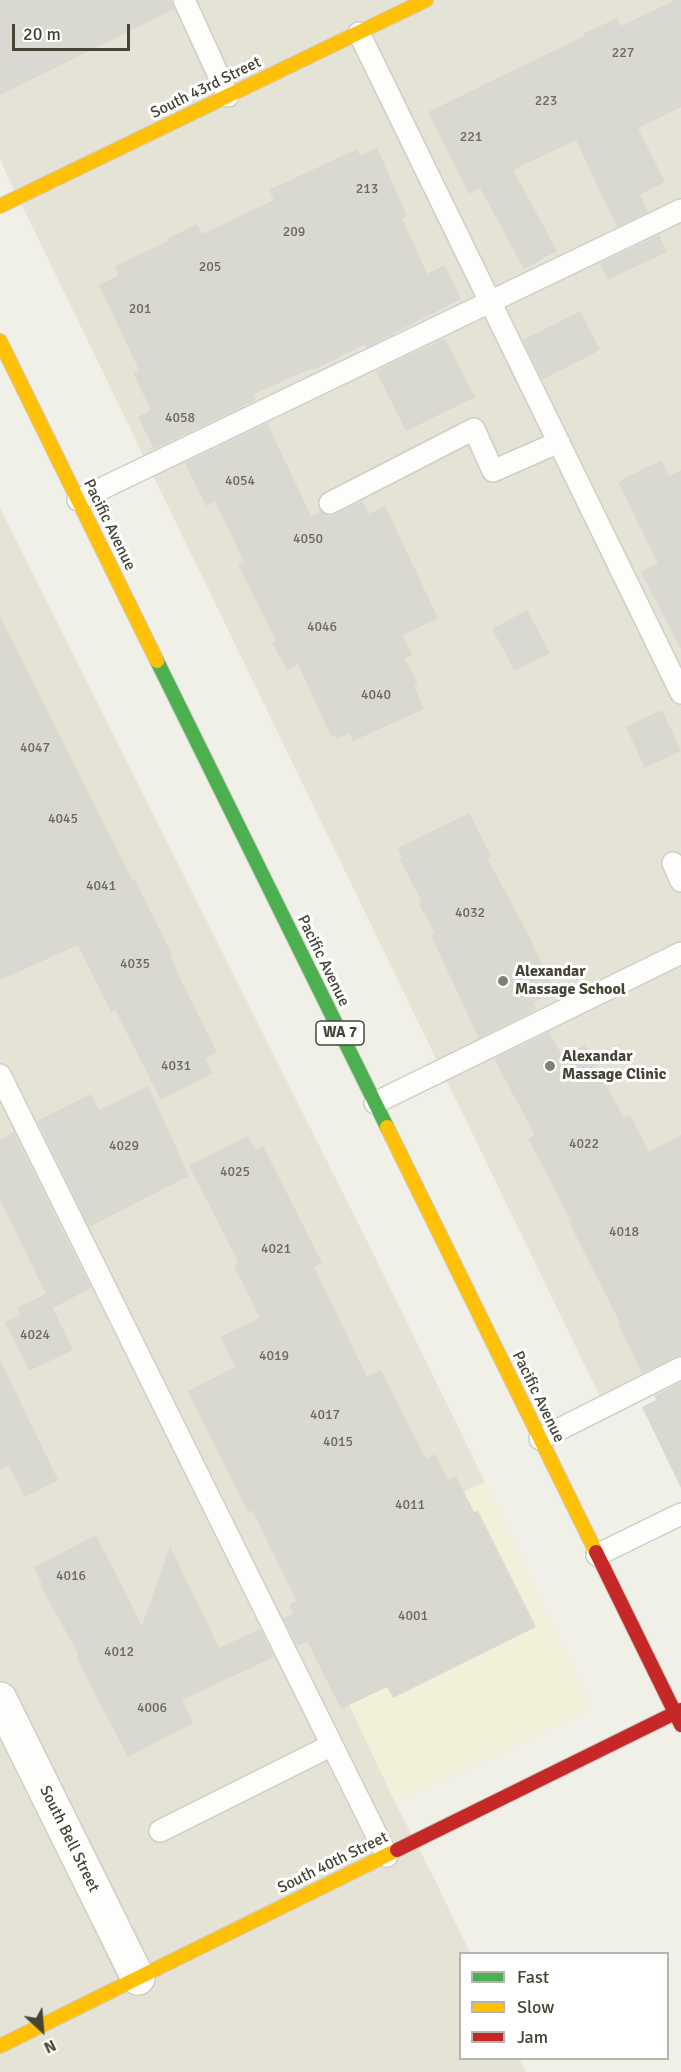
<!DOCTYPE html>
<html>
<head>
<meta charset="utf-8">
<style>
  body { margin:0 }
  #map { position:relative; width:681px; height:2072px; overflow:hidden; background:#f0f0e8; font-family:Signika,sans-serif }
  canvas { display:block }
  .legend { position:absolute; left:459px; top:1952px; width:210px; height:108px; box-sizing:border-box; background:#fff; border:2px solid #b5b4ae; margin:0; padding:8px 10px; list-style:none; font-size:18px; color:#464435 }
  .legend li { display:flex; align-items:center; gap:12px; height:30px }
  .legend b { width:30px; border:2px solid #b5b4ae }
  .north { position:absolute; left:12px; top:2000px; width:60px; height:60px; -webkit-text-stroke:4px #fff; paint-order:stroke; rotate:154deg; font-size:16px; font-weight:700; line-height:24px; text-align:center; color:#464435 }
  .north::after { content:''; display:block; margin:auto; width:21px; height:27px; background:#464435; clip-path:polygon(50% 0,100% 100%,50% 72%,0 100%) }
  .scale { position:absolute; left:12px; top:24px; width:118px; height:27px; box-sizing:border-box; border:3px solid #464435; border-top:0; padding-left:8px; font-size:18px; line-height:21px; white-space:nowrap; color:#464435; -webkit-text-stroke:4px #fff; paint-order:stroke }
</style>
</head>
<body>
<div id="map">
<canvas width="681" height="2072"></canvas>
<ul class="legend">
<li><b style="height:8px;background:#4caf50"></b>Fast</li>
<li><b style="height:8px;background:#ffc107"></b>Slow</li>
<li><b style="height:8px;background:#c62828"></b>Jam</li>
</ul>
<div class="north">N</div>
<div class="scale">20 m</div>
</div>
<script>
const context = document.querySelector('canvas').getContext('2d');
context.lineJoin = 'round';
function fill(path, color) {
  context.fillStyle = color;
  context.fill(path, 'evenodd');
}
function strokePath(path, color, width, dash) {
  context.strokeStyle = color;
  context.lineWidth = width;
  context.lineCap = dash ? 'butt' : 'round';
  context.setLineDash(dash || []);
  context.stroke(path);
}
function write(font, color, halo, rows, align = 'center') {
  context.font = font + ' Signika,sans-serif';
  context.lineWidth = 6;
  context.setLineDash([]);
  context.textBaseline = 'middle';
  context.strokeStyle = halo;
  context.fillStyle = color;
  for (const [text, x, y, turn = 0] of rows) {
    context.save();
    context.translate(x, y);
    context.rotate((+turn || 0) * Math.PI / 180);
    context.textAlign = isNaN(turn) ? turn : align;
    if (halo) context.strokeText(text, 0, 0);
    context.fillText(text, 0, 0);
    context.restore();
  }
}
const residential = new Path2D(`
  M 0,0 L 681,0 L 681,1373 L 606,1409 L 0,160 Z
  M 0,508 L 373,1253 L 485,1482 L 288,1575 L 395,1802 L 436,1882 L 470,1953 L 460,1954 L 460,2058 L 519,2059 L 526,2072 L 0,2072 Z`);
const commercial = new Path2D(`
  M 485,1482 L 592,1709 L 395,1802 L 288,1575 Z`);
const building = new Path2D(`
  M 0,0 L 171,0 L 174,9 L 0,95 Z
  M 675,0 L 681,0 L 681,107 L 638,128 L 665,182 L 640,195 L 648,212 L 617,227 L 576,140 L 513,170 L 557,251 L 524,269 L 480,188 L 469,194 L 428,112 L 584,36 L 583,34 L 617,18 L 621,26 Z
  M 377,148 L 407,216 L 402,218 L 427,274 L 445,265 L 461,299 L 365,348 L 364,345 L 313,370 L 312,368 L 254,394 L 256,400 L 154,449 L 138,417 L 151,410 L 133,373 L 139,370 L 99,285 L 119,275 L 115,266 L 168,241 L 167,239 L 197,224 L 202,234 L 274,200 L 269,190 L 357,149 L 360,156 Z
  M 659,235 L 667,252 L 608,280 L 600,263 Z
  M 580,311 L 600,350 L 542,380 L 523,340 Z
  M 445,338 L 475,397 L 406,431 L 376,371 Z
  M 267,423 L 311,516 L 321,511 L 329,516 L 335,515 L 362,501 L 369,514 L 385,506 L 438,618 L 403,635 L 412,655 L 405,658 L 418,684 L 414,686 L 424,709 L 353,741 L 349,733 L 336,739 L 334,735 L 331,736 L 298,664 L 287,670 L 272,643 L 276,641 L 238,565 L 244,562 L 215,501 L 206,506 L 185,463 Z
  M 661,460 L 669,476 L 681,470 L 681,649 L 641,572 L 658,563 L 618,482 Z
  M 527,610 L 550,653 L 515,671 L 492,629 Z
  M 0,617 L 133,881 L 135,880 L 172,954 L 170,955 L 177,972 L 217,1052 L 205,1058 L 213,1073 L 161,1100 L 115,1010 L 111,1012 L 78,945 L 0,980 Z
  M 662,710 L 681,751 L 645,768 L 626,727 Z
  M 469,813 L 491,856 L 487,858 L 528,934 L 555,991 L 533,1002 L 537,1009 L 479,1038 L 431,936 L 435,934 L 419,904 L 422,902 L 399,858 L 402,857 L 398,848 Z
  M 549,1032 L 563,1057 L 585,1045 L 624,1118 L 630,1115 L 649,1152 L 681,1135 L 681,1355 L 642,1373 L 617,1322 L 619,1321 L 569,1222 L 571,1221 L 528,1138 L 535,1135 L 494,1059 Z
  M 148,1086 L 189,1176 L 89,1227 L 37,1121 L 91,1094 L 99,1110 Z
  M 14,1132 L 91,1288 L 53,1308 L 0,1200 L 0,1140 Z
  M 247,1136 L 256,1149 L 263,1146 L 322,1263 L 314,1267 L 367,1377 L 381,1370 L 426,1459 L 435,1454 L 448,1481 L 456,1476 L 474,1512 L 478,1511 L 536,1627 L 393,1698 L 387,1687 L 341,1709 L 307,1641 L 297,1646 L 283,1618 L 293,1614 L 289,1605 L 297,1601 L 252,1510 L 248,1512 L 188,1391 L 235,1367 L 220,1337 L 260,1318 L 234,1266 L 239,1263 L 189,1166 Z
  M 46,1294 L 73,1350 L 29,1371 L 5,1322 L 21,1315 L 17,1308 Z
  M 0,1360 L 58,1480 L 25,1497 L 9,1465 L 0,1469 Z
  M 681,1382 L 681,1488 L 642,1407 L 656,1400 L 654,1396 Z
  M 96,1535 L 142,1626 L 170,1546 L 219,1648 L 260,1629 L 274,1657 L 182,1700 L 193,1723 L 128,1757 L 76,1657 L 79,1655 L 40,1585 L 42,1584 L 34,1567 Z`);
const lane = new Path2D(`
  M 184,0 L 228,96
  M 359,33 L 681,693
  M 78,500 L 681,210
  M 330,503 L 474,429 L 493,471 L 559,442
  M 673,863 L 681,881
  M 0,1075 L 387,1856
  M 375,1103 L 681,953
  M 540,1439 L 681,1368
  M 597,1555 L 681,1514
  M 160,1831 L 332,1745`);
const street = new Path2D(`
  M 0,1699 L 138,1978`);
const fast = new Path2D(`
  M 157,661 L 387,1127`);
const slow = new Path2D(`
  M 0,206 L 426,0
  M 0,341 L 157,661
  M 387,1127 L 596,1552
  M 0,2046 L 397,1850`);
const jam = new Path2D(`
  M 596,1552 L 681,1725
  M 397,1850 L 681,1710`);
const markers = [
  [503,981,6,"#828074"],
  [550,1066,6,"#828074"]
];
const numberNames = [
  ["227",623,53],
  ["223",546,101],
  ["221",471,137],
  ["213",367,189],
  ["209",294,232],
  ["205",210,267],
  ["201",140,309],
  ["4058",180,418],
  ["4054",240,481],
  ["4050",308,539],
  ["4046",322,627],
  ["4040",376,695],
  ["4047",35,748],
  ["4045",63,819],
  ["4041",101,886],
  ["4032",470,913],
  ["4035",135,964],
  ["4031",176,1066],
  ["4022",584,1144],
  ["4029",124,1146],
  ["4025",235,1172],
  ["4018",624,1232],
  ["4021",276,1249],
  ["4024",35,1335],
  ["4019",274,1356],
  ["4017",325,1415],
  ["4015",338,1442],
  ["4011",410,1505],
  ["4016",71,1576],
  ["4001",413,1616],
  ["4012",119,1652],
  ["4006",152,1708]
];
const shields = [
  [340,1033,48]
];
const shieldNames = [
  ["WA 7",340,1033]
];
const streetNames = [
  ["South 43rd Street",206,88,-26],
  ["Pacific Avenue",109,525,64],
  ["Pacific Avenue",323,961,64],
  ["Pacific Avenue",538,1397,64],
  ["South Bell Street",69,1839,64],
  ["South 40th Street",333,1863,-26]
];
const poiNames = [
  ["Alexandar",515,972],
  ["Massage School",515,990],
  ["Alexandar",562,1057],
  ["Massage Clinic",562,1075]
];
fill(residential, '#e4e3d5');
fill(commercial, '#f3f0da');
fill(building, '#d9d9d1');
strokePath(lane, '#cecec6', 24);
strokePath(street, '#cecec6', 36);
strokePath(fast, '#cecebe', 16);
strokePath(slow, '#cecebe', 16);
strokePath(jam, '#cecebe', 16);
strokePath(lane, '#fdfdfc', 21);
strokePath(street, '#fdfdfc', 33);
strokePath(fast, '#4caf50', 14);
strokePath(slow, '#ffc107', 14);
strokePath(jam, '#c62828', 14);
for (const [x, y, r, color] of markers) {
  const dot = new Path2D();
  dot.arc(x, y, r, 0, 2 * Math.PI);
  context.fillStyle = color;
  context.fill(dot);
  strokePath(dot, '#fff', 2);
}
write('14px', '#6c6a5d', null, numberNames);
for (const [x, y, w] of shields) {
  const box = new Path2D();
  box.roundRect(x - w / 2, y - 12, w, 24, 4.5);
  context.fillStyle = '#fff';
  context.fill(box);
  strokePath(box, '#464435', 1.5);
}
write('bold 15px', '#464435', null, shieldNames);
write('16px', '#464435', '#fff', streetNames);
write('bold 16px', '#464435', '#fff', poiNames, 'left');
</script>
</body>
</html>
